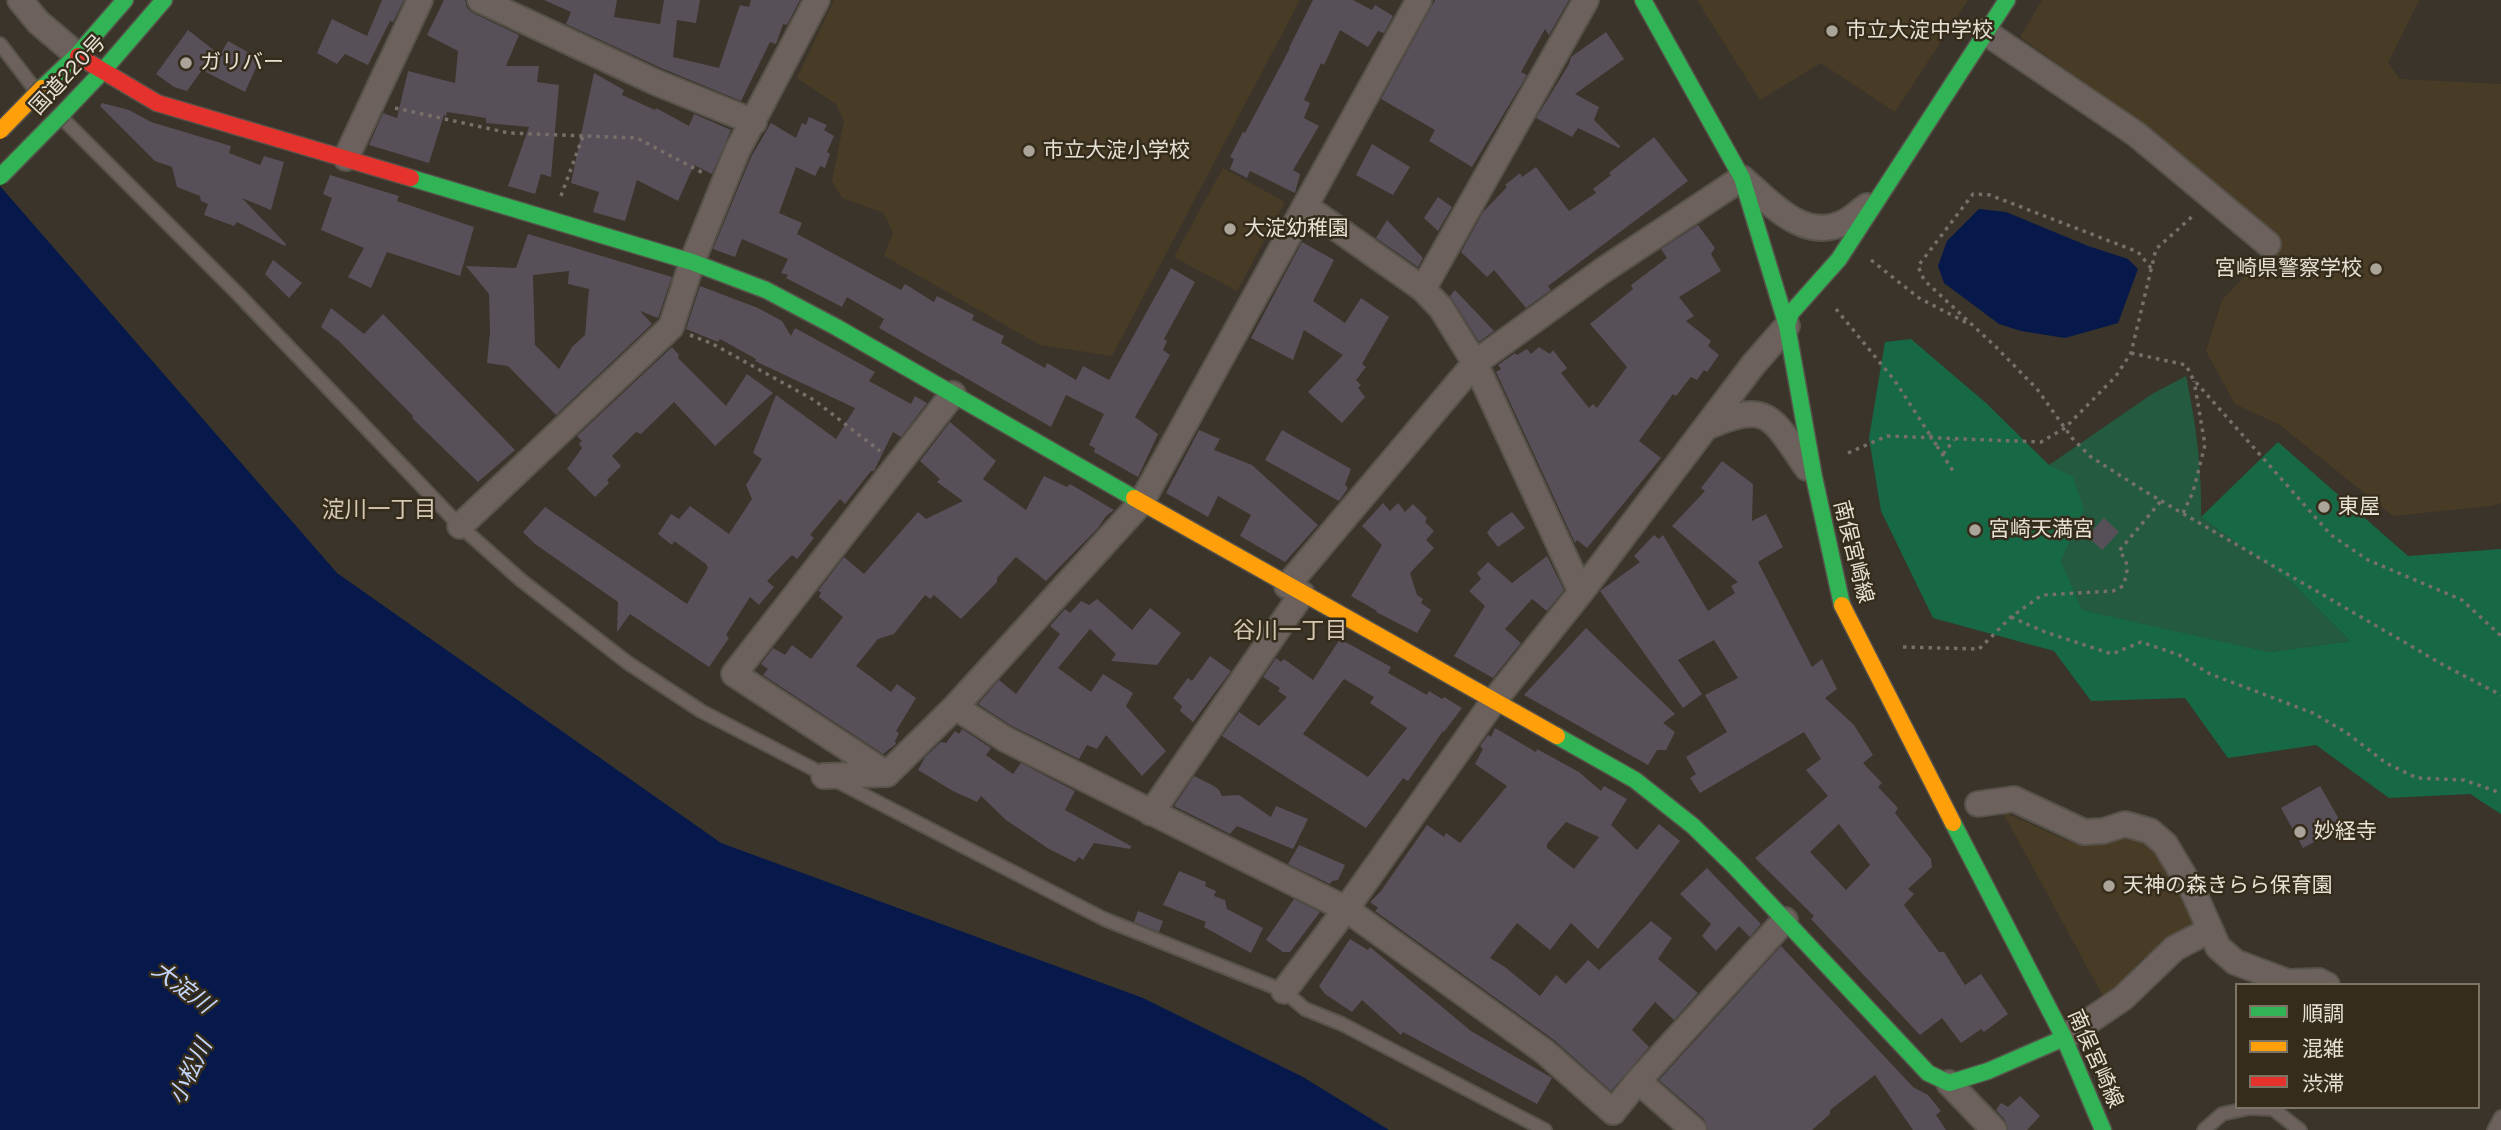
<!DOCTYPE html>
<html>
<head>
<meta charset="utf-8">
<style>
  body { margin:0 }
  #map { position:relative; width:2501px; height:1130px; overflow:hidden; background:#3a342a; font-family:Figtree,"Noto Sans JP",sans-serif }
  canvas { display:block }
  .legend { position:absolute; left:2235px; top:983px; width:245px; height:126px; box-sizing:border-box; background:#362c1b; border:2px solid #7c7465; margin:0; padding:9px 12px; list-style:none; font-size:21px; color:#e6e0d5 }
  .legend li { display:flex; align-items:center; gap:14px; height:35px }
  .legend b { width:35px; border:2px solid #7c7465 }
</style>
</head>
<body>
<div id="map">
<canvas width="2501" height="1130"></canvas>
<ul class="legend">
<li><b style="height:9px;background:#30b455"></b>順調</li>
<li><b style="height:9px;background:#ff9f0a"></b>混雑</li>
<li><b style="height:9px;background:#e5322d"></b>渋滞</li>
</ul>
</div>
<script>
const context = document.querySelector('canvas').getContext('2d');
context.lineJoin = 'round';
function fill(path, color) {
  context.fillStyle = color;
  context.fill(path, 'evenodd');
}
function strokePath(path, color, width, dash) {
  context.strokeStyle = color;
  context.lineWidth = width;
  context.lineCap = dash ? 'butt' : 'round';
  context.setLineDash(dash || []);
  context.stroke(path);
}
function write(font, color, halo, rows, align = 'center') {
  context.font = font + ' Figtree,"Noto Sans JP",sans-serif';
  context.lineWidth = 5;
  context.setLineDash([]);
  context.textBaseline = 'middle';
  context.strokeStyle = halo;
  context.fillStyle = color;
  for (const [text, x, y, turn = 0] of rows) {
    context.save();
    context.translate(x, y);
    context.rotate((+turn || 0) * Math.PI / 180);
    context.textAlign = isNaN(turn) ? turn : align;
    if (halo) context.strokeText(text, 0, 0);
    context.fillText(text, 0, 0);
    context.restore();
  }
}
const built = new Path2D(`
  M 834,0 L 1300,0 L 1112,356 L 1040,345 L 884,256 L 893,233 L 884,213 L 842,198 L 832,181 L 844,121 L 836,104 L 797,78 Z
  M 1697,0 L 1968,0 L 1895,112 L 1821,63 L 1760,100 Z
  M 2042,0 L 2419,0 L 2388,63 L 2400,79 L 2501,84 L 2501,503 L 2491,506 L 2393,516 L 2280,425 L 2235,404 L 2206,351 L 2222,300 L 2281,238 L 2162,138 L 2020,37 Z
  M 1223,168 L 1285,202 L 1237,291 L 1174,257 Z
  M 2002,811 L 2068,841 L 2095,845 L 2119,835 L 2152,844 L 2196,927 L 2141,960 L 2105,1000 Z`);
const green = new Path2D(`
  M 2186,376 C 2196,424 2202,469 2201,517 L 2293,584 L 2350,641 L 2270,652 L 2081,610 L 2061,561 L 2084,509 L 2049,465 L 2152,394 Z`);
const forest = new Path2D(`
  M 1911,339 L 1986,403 L 2049,465 L 2073,477 L 2084,510 L 2061,561 L 2082,610 L 2270,652 L 2350,641 L 2293,584 L 2201,517 L 2278,442 L 2408,556 L 2501,549 L 2501,814 L 2470,794 L 2389,798 L 2316,745 L 2228,758 L 2185,698 L 2091,701 L 2054,651 L 1933,618 L 1881,511 L 1869,438 L 1885,342 Z`);
const water = new Path2D(`
  M 0,186 L 337,573 L 721,843 L 1143,998 L 1303,1077 L 1389,1130 L 0,1130 Z
  M 1979,209 L 2006,212 L 2088,246 L 2128,259 L 2138,269 L 2118,323 L 2065,338 L 2021,331 L 1999,324 L 1944,283 L 1938,266 L 1947,241 Z`);
const building = new Path2D(`
  M 382,0 L 404,0 L 393,22 L 390,21 L 368,65 L 345,54 L 337,64 L 317,53 L 332,19 L 367,36 Z
  M 444,0 L 465,0 L 467,8 L 473,13 L 519,35 L 506,66 L 539,66 L 537,82 L 559,85 L 551,177 L 541,174 L 535,194 L 508,186 L 529,127 L 486,123 L 486,118 L 447,112 L 446,116 L 444,115 L 429,163 L 369,145 L 383,113 L 397,118 L 408,71 L 455,83 L 458,51 L 427,35 Z
  M 544,0 L 617,0 L 614,17 L 660,24 L 664,0 L 700,0 L 696,23 L 677,20 L 673,57 L 719,68 L 740,5 L 749,7 L 751,0 L 800,0 L 787,25 L 783,24 L 776,44 L 770,42 L 741,101 L 661,68 L 566,24 L 571,12 Z
  M 1313,0 L 1353,0 L 1372,10 L 1375,5 L 1393,16 L 1384,33 L 1378,31 L 1368,47 L 1340,30 L 1324,65 L 1321,63 L 1304,100 L 1310,103 L 1304,118 L 1319,126 L 1293,170 L 1300,174 L 1295,193 L 1250,171 L 1247,178 L 1230,169 L 1234,159 L 1230,157 L 1243,132 L 1245,133 L 1290,48 L 1289,48 Z
  M 1435,0 L 1569,0 L 1549,35 L 1545,29 L 1521,72 L 1527,75 L 1472,167 L 1429,141 L 1435,130 L 1381,99 Z
  M 188,30 L 220,55 L 228,41 L 260,59 L 245,92 L 202,70 L 187,91 L 174,87 L 156,74 Z
  M 1606,32 L 1624,59 L 1575,94 L 1599,107 L 1594,120 L 1620,146 L 1619,148 L 1578,128 L 1572,137 L 1536,118 L 1569,64 L 1571,57 Z
  M 594,73 L 624,90 L 622,95 L 655,110 L 656,108 L 689,126 L 694,114 L 731,130 L 712,174 L 694,165 L 678,201 L 637,180 L 625,221 L 593,212 L 599,192 L 571,183 Z
  M 102,103 L 129,110 L 151,122 L 231,146 L 229,153 L 260,165 L 264,156 L 284,162 L 271,210 L 242,198 L 286,244 L 285,246 L 237,222 L 234,226 L 204,215 L 208,204 L 201,201 L 200,196 L 177,187 L 172,167 L 155,161 L 100,106 Z
  M 809,117 L 827,125 L 824,130 L 834,136 L 827,152 L 830,154 L 825,168 L 820,166 L 815,176 L 796,167 L 779,213 L 802,223 L 797,234 L 901,290 L 905,284 L 934,302 L 937,296 L 974,315 L 972,320 L 1004,336 L 1001,343 L 1045,368 L 1047,363 L 1076,380 L 1083,366 L 1109,380 L 1171,268 L 1195,282 L 1164,339 L 1167,341 L 1163,350 L 1170,355 L 1135,417 L 1158,434 L 1138,477 L 1094,452 L 1095,448 L 1089,445 L 1104,414 L 1066,395 L 1051,427 L 879,328 L 884,319 L 847,297 L 842,307 L 786,278 L 788,275 L 781,273 L 788,259 L 742,239 L 735,257 L 713,249 L 751,157 L 771,123 L 796,138 L 802,123 L 806,125 Z
  M 1654,137 L 1688,181 L 1548,286 L 1551,290 L 1526,308 L 1494,270 L 1487,277 L 1461,252 L 1483,212 L 1507,187 L 1505,185 L 1520,173 L 1522,177 L 1536,167 L 1569,211 L 1596,193 L 1593,189 L 1611,175 L 1609,173 Z
  M 1372,144 L 1410,167 L 1393,195 L 1356,175 Z
  M 330,175 L 399,196 L 397,201 L 474,227 L 460,276 L 387,252 L 371,288 L 348,277 L 364,248 L 321,230 L 332,198 L 323,194 Z
  M 1438,197 L 1452,207 L 1438,231 L 1424,218 Z
  M 1387,220 L 1423,258 L 1418,267 L 1376,238 Z
  M 1698,225 L 1715,248 L 1711,254 L 1721,271 L 1679,297 L 1694,316 L 1686,321 L 1711,341 L 1708,346 L 1719,355 L 1707,372 L 1704,370 L 1697,380 L 1691,377 L 1676,396 L 1673,394 L 1639,441 L 1661,458 L 1587,548 L 1577,540 L 1575,543 L 1496,372 L 1501,369 L 1498,365 L 1515,353 L 1517,355 L 1527,349 L 1531,354 L 1539,347 L 1550,354 L 1553,350 L 1567,368 L 1561,373 L 1589,408 L 1593,404 L 1597,408 L 1627,367 L 1590,324 L 1633,289 L 1631,285 L 1667,258 L 1661,249 Z
  M 528,234 L 672,277 L 658,318 L 640,311 L 652,324 L 556,415 L 508,366 L 487,363 L 490,332 L 489,294 L 466,266 L 516,268 ZM 569,271 L 568,284 L 589,289 L 585,335 L 572,347 L 559,369 L 535,345 L 533,275 Z
  M 1302,242 L 1334,260 L 1313,301 L 1345,323 L 1361,298 L 1389,317 L 1362,364 L 1366,367 L 1356,380 L 1361,385 L 1358,388 L 1365,397 L 1342,423 L 1308,392 L 1343,355 L 1304,330 L 1293,360 L 1251,338 Z
  M 273,260 L 302,283 L 289,298 L 265,274 Z
  M 700,286 L 758,308 L 782,321 L 791,336 L 795,328 L 826,345 L 875,372 L 869,381 L 911,404 L 915,396 L 927,403 L 901,437 L 893,432 L 874,471 L 871,471 L 845,504 L 840,499 L 810,535 L 814,538 L 797,559 L 792,555 L 767,581 L 774,587 L 759,605 L 750,597 L 726,635 L 729,638 L 709,667 L 630,614 L 617,632 L 618,602 L 535,544 L 523,532 L 545,507 L 687,604 L 708,568 L 706,564 L 674,541 L 672,545 L 658,534 L 671,514 L 679,519 L 690,506 L 729,534 L 752,499 L 746,485 L 762,459 L 753,453 L 776,395 L 836,439 L 855,408 L 755,361 L 756,359 L 720,339 L 718,342 L 686,329 Z
  M 1455,290 L 1494,331 L 1479,342 L 1450,296 Z
  M 331,308 L 364,334 L 383,314 L 515,450 L 478,482 L 412,418 L 413,416 L 339,341 L 321,327 Z
  M 672,347 L 679,355 L 678,358 L 726,406 L 747,374 L 773,393 L 715,446 L 674,402 L 641,434 L 636,432 L 612,456 L 621,466 L 607,480 L 609,483 L 595,497 L 567,469 L 582,448 L 579,444 L 582,441 L 577,436 Z
  M 950,422 L 996,461 L 983,479 L 1026,510 L 1044,476 L 1067,487 L 1070,484 L 1114,510 L 1106,516 L 1098,528 L 1046,581 L 1016,557 L 997,578 L 997,582 L 961,619 L 934,595 L 930,599 L 925,595 L 894,634 L 878,639 L 856,666 L 891,692 L 897,684 L 916,698 L 896,731 L 899,733 L 895,741 L 896,744 L 883,754 L 763,675 L 768,669 L 761,664 L 773,648 L 785,655 L 792,645 L 811,659 L 843,617 L 819,597 L 821,592 L 818,591 L 844,557 L 864,574 L 918,512 L 926,519 L 963,501 L 937,482 L 940,479 L 920,461 Z
  M 1199,430 L 1220,439 L 1214,450 L 1252,465 L 1318,525 L 1285,562 L 1240,536 L 1251,515 L 1218,496 L 1208,517 L 1166,493 Z
  M 1282,430 L 1351,469 L 1345,485 L 1348,488 L 1339,501 L 1265,460 Z
  M 1722,461 L 1753,484 L 1752,521 L 1766,514 L 1783,547 L 1758,562 L 1812,667 L 1822,659 L 1837,689 L 1825,698 L 1854,725 L 1873,755 L 1863,763 L 1882,783 L 1878,787 L 1898,808 L 1895,813 L 1931,859 L 1932,867 L 1908,889 L 1914,894 L 1904,905 L 1939,952 L 1944,952 L 1965,985 L 1981,974 L 2008,1014 L 1984,1032 L 1981,1029 L 1961,1043 L 1942,1018 L 1920,1035 L 1811,919 L 1814,916 L 1755,858 L 1828,796 L 1806,770 L 1821,759 L 1804,732 L 1700,793 L 1690,778 L 1696,774 L 1686,757 L 1727,732 L 1705,695 L 1738,678 L 1714,640 L 1678,660 L 1702,694 L 1683,708 L 1600,591 L 1640,562 L 1634,556 L 1654,535 L 1659,539 L 1663,535 L 1708,611 L 1735,593 L 1731,586 L 1738,582 L 1672,526 L 1705,491 L 1701,488 ZM 1839,824 L 1870,865 L 1846,890 L 1810,852 Z
  M 1383,503 L 1390,511 L 1398,503 L 1405,512 L 1413,504 L 1427,518 L 1425,522 L 1434,531 L 1426,540 L 1434,548 L 1410,573 L 1417,595 L 1423,599 L 1421,603 L 1431,610 L 1417,633 L 1376,612 L 1377,611 L 1351,596 L 1382,545 L 1362,526 Z
  M 1512,512 L 1525,528 L 1498,547 L 1487,533 L 1492,526 Z
  M 2104,518 L 2119,532 L 2102,550 L 2087,536 Z
  M 1547,556 L 1564,590 L 1547,611 L 1532,599 L 1505,629 L 1521,643 L 1493,678 L 1454,656 L 1485,606 L 1469,591 L 1481,579 L 1477,573 L 1488,562 L 1512,583 Z
  M 1097,599 L 1132,630 L 1150,608 L 1181,633 L 1157,665 L 1111,661 L 1116,654 L 1090,629 L 1058,668 L 1091,692 L 1103,674 L 1133,693 L 1126,706 L 1166,751 L 1142,776 L 1106,735 L 1097,749 L 1087,745 L 1079,759 L 1012,726 L 978,704 L 999,680 L 1016,694 L 1060,634 L 1050,626 L 1065,609 L 1070,613 L 1081,601 L 1089,605 Z
  M 1586,628 L 1675,714 L 1663,723 L 1675,732 L 1666,750 L 1657,750 L 1648,765 L 1524,695 Z
  M 1340,639 L 1391,667 L 1388,673 L 1427,695 L 1429,691 L 1442,699 L 1444,697 L 1462,708 L 1444,732 L 1443,731 L 1408,781 L 1403,778 L 1366,828 L 1222,736 L 1239,712 L 1259,726 L 1287,697 L 1278,691 L 1280,688 L 1263,677 L 1276,658 L 1281,662 L 1284,659 L 1313,680 ZM 1344,679 L 1374,697 L 1370,703 L 1407,728 L 1368,777 L 1303,734 Z
  M 1210,656 L 1231,671 L 1193,722 L 1180,711 L 1182,706 L 1173,698 L 1188,678 L 1192,681 Z
  M 1495,728 L 1536,752 L 1537,749 L 1579,772 L 1601,791 L 1604,786 L 1627,799 L 1611,825 L 1637,850 L 1659,824 L 1680,841 L 1598,949 L 1571,923 L 1550,950 L 1517,923 L 1490,958 L 1505,967 L 1540,996 L 1556,975 L 1566,984 L 1588,960 L 1599,970 L 1651,921 L 1672,938 L 1658,959 L 1698,993 L 1674,1020 L 1655,1002 L 1632,1030 L 1649,1047 L 1611,1091 L 1554,1040 L 1375,911 L 1378,908 L 1370,902 L 1381,891 L 1427,825 L 1444,837 L 1446,833 L 1460,843 L 1507,786 L 1475,764 L 1483,749 L 1480,746 L 1488,735 L 1491,737 ZM 1566,822 L 1599,837 L 1574,869 L 1547,848 L 1547,844 Z
  M 962,729 L 991,748 L 986,755 L 1013,774 L 1021,763 L 1075,791 L 1065,810 L 1131,846 L 1130,849 L 1094,843 L 1083,860 L 1079,857 L 1075,862 L 1049,849 L 1006,820 L 981,796 L 977,802 L 953,791 L 918,770 L 925,757 L 941,742 L 946,743 L 955,731 L 959,734 Z
  M 1194,776 L 1214,786 L 1219,790 L 1222,796 L 1239,795 L 1271,817 L 1276,806 L 1308,819 L 1293,849 L 1237,826 L 1230,834 L 1174,806 Z
  M 2320,786 L 2343,826 L 2303,848 L 2281,808 Z
  M 1299,845 L 1345,865 L 1338,880 L 1332,881 L 1330,884 L 1288,864 Z
  M 1707,868 L 1761,924 L 1750,937 L 1739,926 L 1716,951 L 1702,936 L 1711,924 L 1680,894 Z
  M 1179,871 L 1206,882 L 1205,886 L 1216,891 L 1214,896 L 1225,900 L 1227,909 L 1263,928 L 1251,953 L 1204,927 L 1206,922 L 1163,905 Z
  M 1294,899 L 1320,912 L 1290,952 L 1283,952 L 1266,940 Z
  M 1138,911 L 1163,921 L 1159,932 L 1134,922 Z
  M 1350,939 L 1368,950 L 1370,947 L 1471,1031 L 1552,1078 L 1537,1104 L 1403,1032 L 1401,1035 L 1362,1000 L 1352,1012 L 1325,994 L 1319,986 Z
  M 1781,946 L 1913,1087 L 1928,1095 L 1941,1111 L 1936,1115 L 1946,1130 L 1913,1130 L 1875,1075 L 1830,1110 L 1830,1114 L 1812,1130 L 1708,1130 L 1704,1119 L 1659,1080 Z
  M 2020,1096 L 2040,1116 L 2027,1130 L 2008,1130 L 2005,1120 L 1996,1110 L 2001,1103 L 2008,1107 Z`);
const path = new Path2D(`
  M 395,108 L 509,133 L 637,138 L 705,174
  M 561,196 L 583,136
  M 1871,260 L 1919,298 L 1969,324
  M 2151,268 L 2138,252 L 1990,195 L 1973,194 L 1918,266 L 1924,280 L 1996,347 L 2037,389 L 2072,438 L 2091,457 L 2146,492 L 2447,667 L 2501,695
  M 1836,309 L 1895,381 L 1930,435
  M 690,335 L 711,343 L 814,400 L 880,451
  M 2131,353 L 2186,365 L 2193,379 L 2331,535 L 2368,560 L 2462,600 L 2501,636
  M 1937,446 L 1955,474
  M 1848,453 L 1887,436 L 2041,442 L 2065,428 L 2116,376 L 2131,353 L 2156,249 L 2195,214
  M 1943,454 L 1954,440
  M 2183,513 L 2193,492 L 2205,445 L 2194,381
  M 2011,617 L 2045,632 L 2112,654 L 2141,642 L 2179,655 L 2210,674 L 2313,713 L 2347,733 L 2386,763 L 2417,778 L 2464,780 L 2501,793
  M 1903,647 L 1979,649 L 2011,617 L 2042,595 L 2113,591 L 2123,586 C 2128,571 2130,563 2119,551 L 2161,501`);
const lane = new Path2D(`
  M 0,44 L 34,88
  M 63,119 L 238,294 L 460,526 L 522,581 L 628,663 L 701,711 L 1104,919 L 1284,991 L 1305,1009 L 1342,1024 L 1545,1130
  M 2204,1130 L 2222,1114 L 2249,1108 L 2273,1109 L 2300,1130
  M 2494,1130 L 2501,1117`);
const street = new Path2D(`
  M 20,0 L 38,22 L 77,55
  M 480,0 L 655,82 L 754,122
  M 1985,32 L 2136,134 L 2268,244
  M 346,158 L 420,0
  M 1305,206 L 1423,289 L 1441,308 L 1475,363 L 1581,592
  M 1423,289 L 1586,0
  M 1707,427 C 1769,399 1772,418 1807,468
  M 460,526 L 671,327 L 692,262 L 737,151 L 817,0
  M 1287,586 L 1475,363 L 1602,271 L 1742,178 C 1771,203 1804,243 1845,222 C 1853,218 1860,211 1867,206
  M 955,707 L 1005,739 L 1346,909 L 1545,1052 L 1613,1112 L 1638,1081 L 1785,920
  M 887,774 L 734,674 L 953,394
  M 824,776 L 887,774 L 955,707 L 1141,503 L 1419,0
  M 1978,804 L 2014,799 L 2084,832 L 2103,831 L 2125,824 L 2150,831 L 2165,844 L 2193,891 L 2218,947 L 2235,962 L 2288,982 L 2319,981 L 2327,985
  M 1151,813 L 1302,594
  M 1284,991 L 1346,909 L 1493,702 L 1581,592 L 1753,365 L 1787,326
  M 2064,1038 L 2123,998 L 2175,948 L 2210,930
  M 1638,1081 L 1694,1130
  M 1949,1083 L 1994,1130`);
const fast = new Path2D(`
  M 1643,0 L 1742,178 L 1787,326 L 1814,477 L 1842,605
  M 42,88 L 77,55 L 125,0
  M 63,113 L 102,72 L 164,0
  M 411,178 L 692,262 L 766,290 L 836,327 L 1134,498
  M 1787,326 L 1791,313 L 1839,259 L 2007,0
  M 1557,736 L 1635,780 L 1693,826 L 1734,866 L 1928,1073 L 1949,1083 L 1988,1071 L 2064,1038
  M 1953,823 L 2064,1038 L 2103,1130`);
const slow = new Path2D(`
  M 1134,498 L 1557,736
  M 1842,605 L 1953,823`);
const jam = new Path2D(`
  M 78,56 L 157,103 L 411,178`);
const pathBridge = new Path2D(`
  M 1930,435 L 1937,446`);
const fastBridge = new Path2D(`
  M 0,177 L 63,113`);
const slowBridge = new Path2D(`
  M 0,131 L 42,88`);
const markers = [
  [1832,31,7,"#aaa499"],
  [186,63,7,"#aaa499"],
  [1029,151,7,"#aaa499"],
  [1230,229,7,"#aaa499"],
  [2376,269,7,"#aaa499"],
  [2324,507,7,"#aaa499"],
  [1975,530,7,"#aaa499"],
  [2300,832,7,"#aaa499"],
  [2109,886,7,"#aaa499"]
];
const poiNames = [
  ["市立大淀中学校",1846,31],
  ["ガリバー",200,63],
  ["市立大淀小学校",1043,151],
  ["大淀幼稚園",1244,229],
  ["宮崎県警察学校",2362,269,"right"],
  ["東屋",2338,507],
  ["宮崎天満宮",1989,530],
  ["妙経寺",2314,832],
  ["天神の森きらら保育園",2123,886]
];
const streetNames = [
  ["国道220号",68,75,-47],
  ["南俣宮崎線",1853,552,76],
  ["南俣宮崎線",2095,1059,66]
];
const neighbourhoodNames = [
  ["淀川一丁目",379,510],
  ["谷川一丁目",1290,631]
];
const waterNames = [
  ["大淀川",182,988,37],
  ["小松川",191,1072,-64]
];
fill(built, '#493c26');
fill(green, '#245a3f');
fill(forest, '#176946');
fill(water, '#06194a');
fill(building, '#575059');
strokePath(lane, '#57524a', 16);
strokePath(street, '#57524a', 28);
strokePath(fast, '#57524a', 19);
strokePath(slow, '#57524a', 19);
strokePath(jam, '#57524a', 19);
strokePath(path, '#766f6a', 3.5, [3.5, 5]);
strokePath(lane, '#6c615c', 12);
strokePath(street, '#6c615c', 24);
strokePath(fast, '#30b455', 16);
strokePath(slow, '#ff9f0a', 16);
strokePath(jam, '#e5322d', 16);
strokePath(fastBridge, '#57524a', 19, []);
strokePath(slowBridge, '#57524a', 19, []);
strokePath(pathBridge, '#766f6a', 3.5, [3.5, 5]);
strokePath(fastBridge, '#30b455', 16);
strokePath(slowBridge, '#ff9f0a', 16);
for (const [x, y, r, color] of markers) {
  const dot = new Path2D();
  dot.arc(x, y, r, 0, 2 * Math.PI);
  context.fillStyle = color;
  context.fill(dot);
  strokePath(dot, '#362c1b', 2.5);
}
write('21px', '#e6e0d5', '#362c1b', poiNames, 'left');
write('21px', '#e6e0d5', '#362c1b', streetNames);
write('23px', '#d4c7b2', '#362c1b', neighbourhoodNames);
write('italic 23px', '#c4d7fb', '#362c1b', waterNames);
</script>
</body>
</html>
